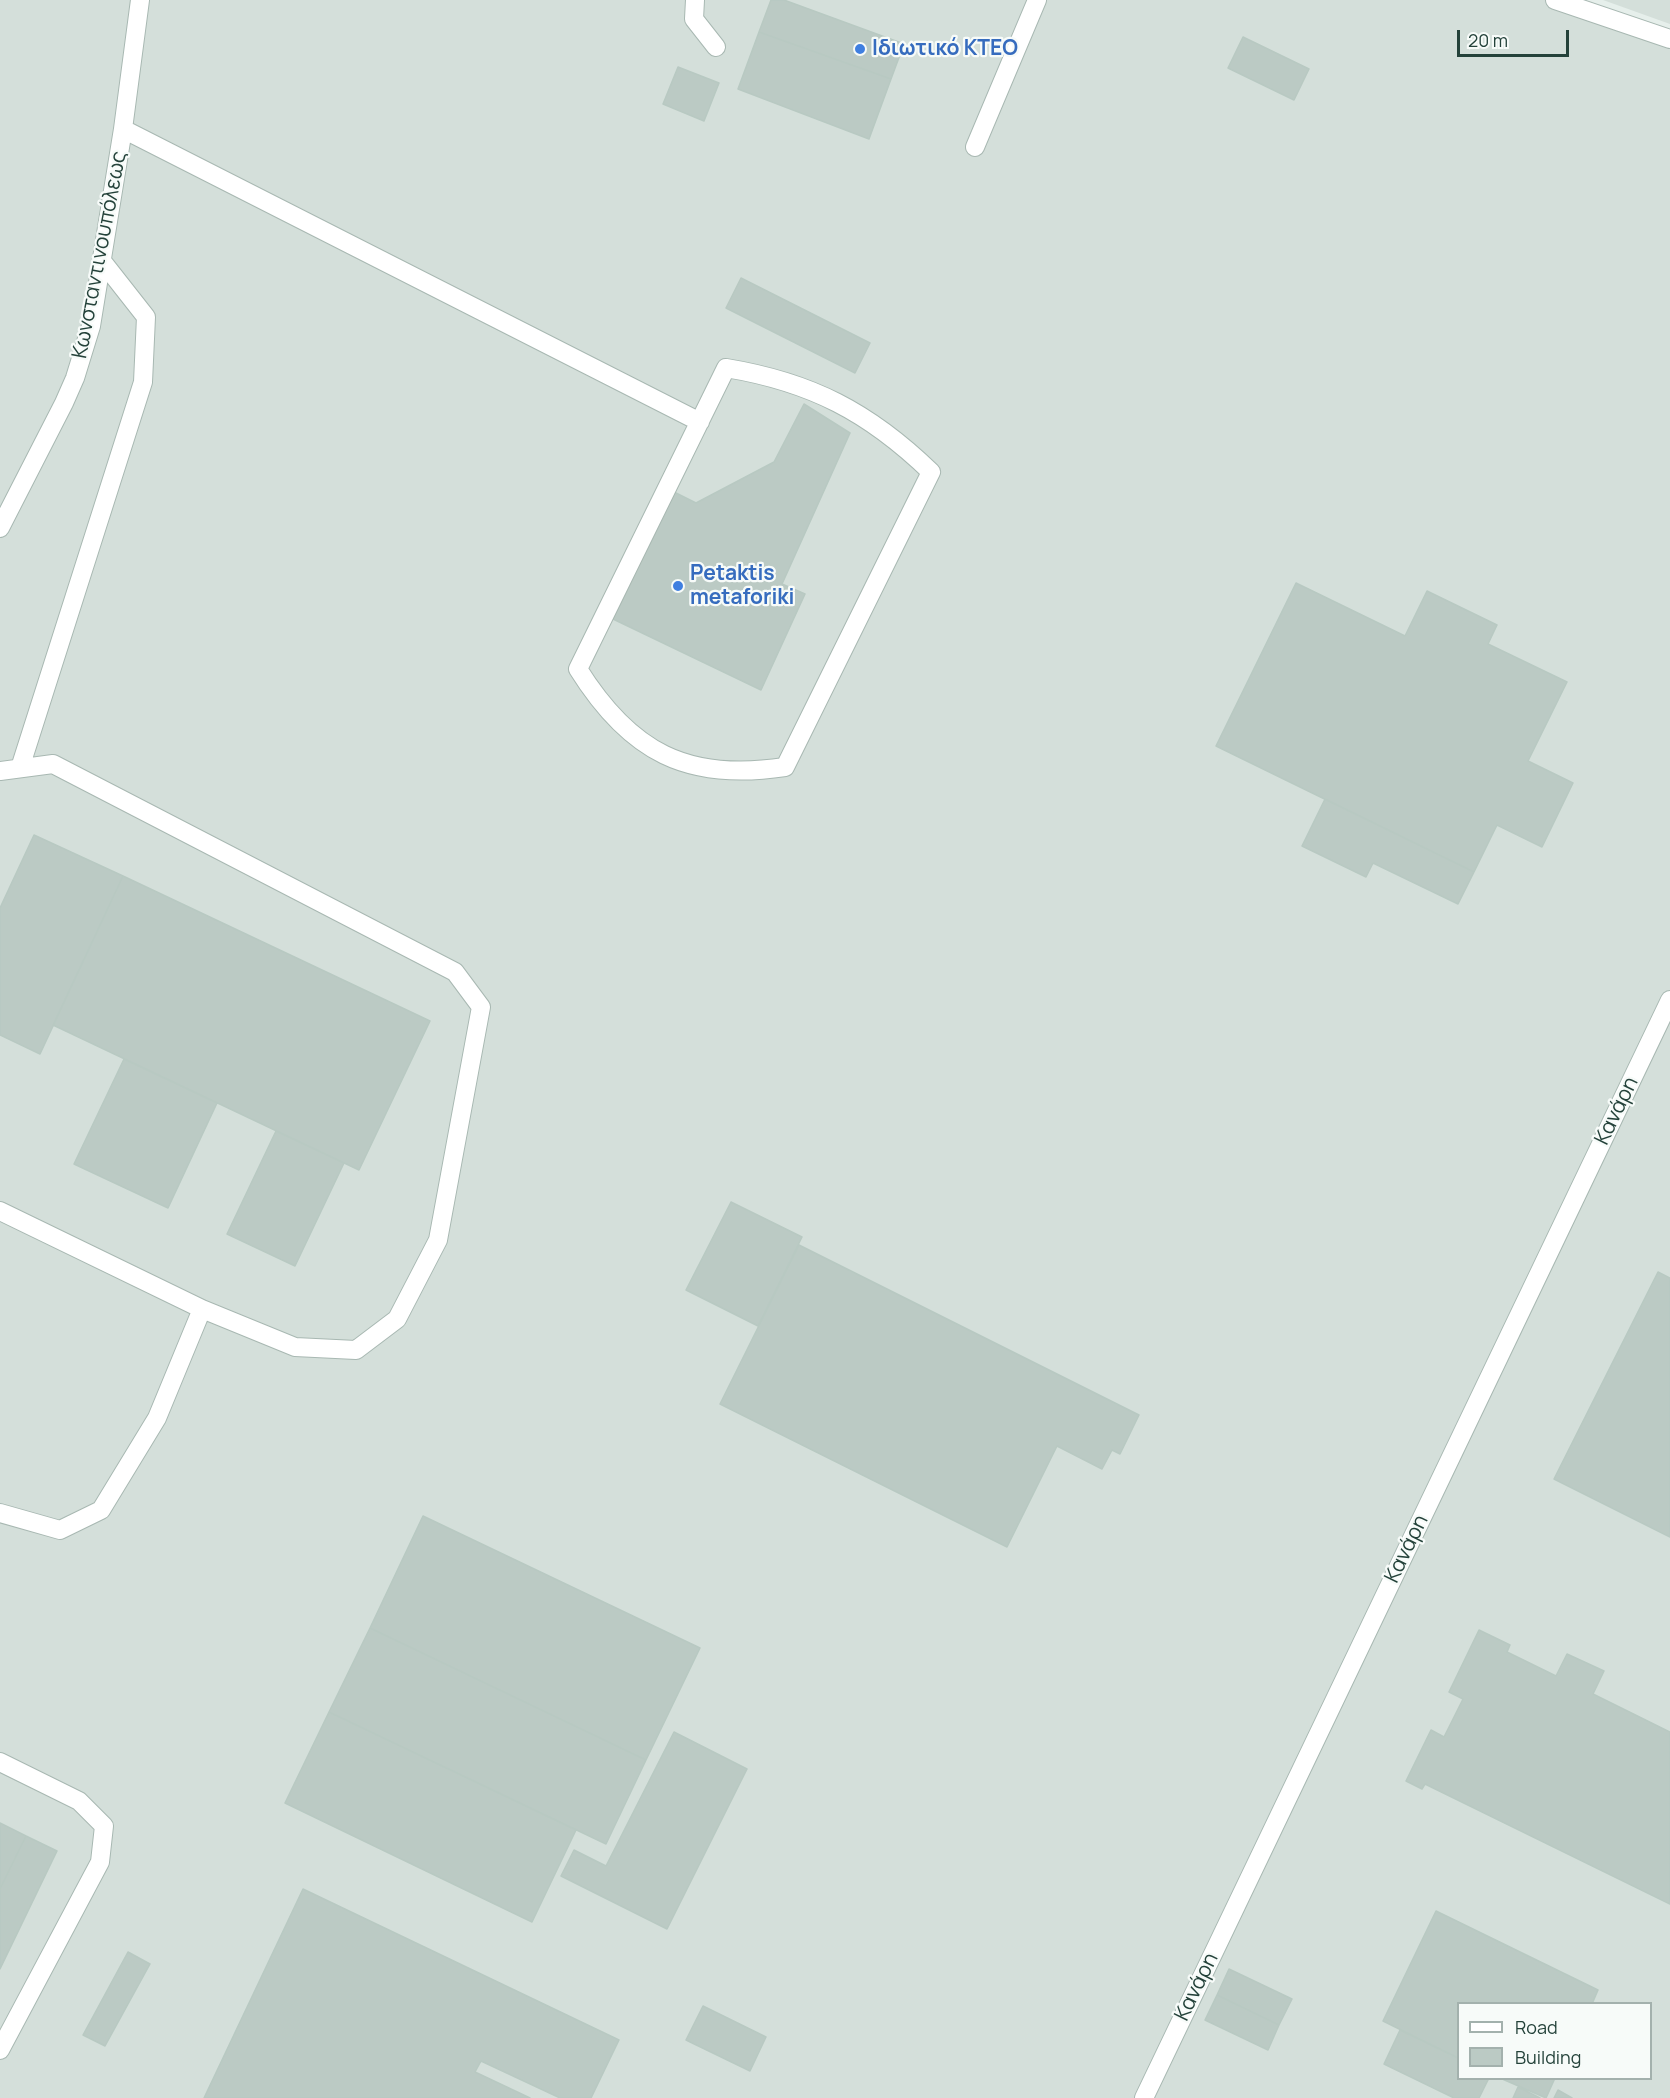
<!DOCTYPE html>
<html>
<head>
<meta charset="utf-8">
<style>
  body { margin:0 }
  #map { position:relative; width:1670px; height:2098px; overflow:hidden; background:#e6efeb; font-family:Manrope,sans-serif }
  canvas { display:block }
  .legend { position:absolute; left:1457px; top:2002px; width:195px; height:78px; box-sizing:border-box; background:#f7fbf9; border:2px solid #a3b1ad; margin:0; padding:8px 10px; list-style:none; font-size:18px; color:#24423a }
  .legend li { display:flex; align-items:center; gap:12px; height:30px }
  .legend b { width:30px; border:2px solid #a3b1ad }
  .scale { position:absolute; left:1457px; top:30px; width:112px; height:27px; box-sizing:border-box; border:3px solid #24423a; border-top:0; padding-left:8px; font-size:18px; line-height:21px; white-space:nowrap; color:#24423a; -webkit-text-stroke:4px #f7fbf9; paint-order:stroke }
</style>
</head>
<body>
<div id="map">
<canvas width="1670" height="2098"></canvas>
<ul class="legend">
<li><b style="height:8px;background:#fff"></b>Road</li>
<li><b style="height:16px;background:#bbcac4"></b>Building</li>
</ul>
<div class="scale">20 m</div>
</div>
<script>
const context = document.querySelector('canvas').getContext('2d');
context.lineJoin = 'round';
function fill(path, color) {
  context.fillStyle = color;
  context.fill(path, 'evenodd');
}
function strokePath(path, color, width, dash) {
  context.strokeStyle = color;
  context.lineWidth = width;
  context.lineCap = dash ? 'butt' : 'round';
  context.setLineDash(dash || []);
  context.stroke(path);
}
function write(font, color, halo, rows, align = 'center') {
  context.font = font + ' Manrope,sans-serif';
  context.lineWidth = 4.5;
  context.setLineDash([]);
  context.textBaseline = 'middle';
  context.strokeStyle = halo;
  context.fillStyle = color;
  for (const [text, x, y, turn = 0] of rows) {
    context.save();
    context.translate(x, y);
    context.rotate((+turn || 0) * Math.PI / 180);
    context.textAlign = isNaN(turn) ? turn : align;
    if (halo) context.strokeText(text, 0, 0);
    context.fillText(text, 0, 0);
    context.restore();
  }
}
const built = new Path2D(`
  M 0,0 L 1555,0 L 1670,39 L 1670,2098 L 0,2098 ZM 1458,2004 L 1650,2004 L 1650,2078 L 1458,2078 Z
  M 1604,0 L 1670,0 L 1670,24 L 1603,0 Z`);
const building = new Path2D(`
  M 771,0 L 784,0 L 904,44 L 891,79 L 759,32 Z
  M 759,32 L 891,79 L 869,139 L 738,89 Z
  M 1243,37 L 1309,69 L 1294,100 L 1228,68 Z
  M 678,67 L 719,83 L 704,121 L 663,104 Z
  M 741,278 L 870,343 L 855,373 L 726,308 Z
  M 804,404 L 850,433 L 782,584 L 805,594 L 761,690 L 613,619 L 674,492 L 696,503 L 774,462 Z
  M 1296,583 L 1405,636 L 1427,591 L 1497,625 L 1488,644 L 1567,682 L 1528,761 L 1573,783 L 1542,847 L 1497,825 L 1474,872 L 1216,746 Z
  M 1325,799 L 1474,872 L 1458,904 L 1373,863 L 1366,877 L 1302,846 Z
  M 34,835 L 123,876 L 40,1054 L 0,1035 L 0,908 Z
  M 123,876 L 430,1021 L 359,1170 L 53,1025 Z
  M 124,1059 L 217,1103 L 168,1208 L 74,1164 Z
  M 276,1131 L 344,1163 L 295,1266 L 227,1234 Z
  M 731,1202 L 802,1237 L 758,1326 L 686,1290 Z
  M 799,1245 L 1139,1415 L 1120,1454 L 1112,1450 L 1102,1469 L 1057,1446 L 1007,1547 L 720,1404 Z
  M 1658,1272 L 1670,1278 L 1670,1537 L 1554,1479 Z
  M 423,1516 L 700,1648 L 646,1760 L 370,1628 Z
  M 370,1628 L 646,1760 L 606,1844 L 329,1712 Z
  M 1479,1630 L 1510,1645 L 1507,1652 L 1556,1676 L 1567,1654 L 1604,1671 L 1593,1694 L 1670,1732 L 1670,1904 L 1425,1784 L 1422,1789 L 1406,1781 L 1431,1730 L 1444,1737 L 1463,1699 L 1449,1692 Z
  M 329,1712 L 576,1830 L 532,1922 L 285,1803 Z
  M 674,1732 L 747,1769 L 667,1929 L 561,1876 L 574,1850 L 606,1866 Z
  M 0,1823 L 26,1836 L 0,1889 Z
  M 26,1836 L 57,1851 L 0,1969 L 0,1889 Z
  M 303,1889 L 619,2040 L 591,2098 L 560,2098 L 481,2061 L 475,2072 L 530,2098 L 204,2098 Z
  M 1436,1911 L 1598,1990 L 1592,2004 L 1458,2004 L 1458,2058 L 1383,2021 Z
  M 128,1952 L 150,1964 L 105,2046 L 83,2035 Z
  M 1229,1969 L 1292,1999 L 1279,2025 L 1217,1995 Z
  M 1217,1995 L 1279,2025 L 1268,2050 L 1205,2020 Z
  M 703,2006 L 766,2037 L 750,2071 L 686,2040 Z
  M 1400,2030 L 1458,2058 L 1458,2078 L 1489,2078 L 1479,2098 L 1454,2098 L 1384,2064 Z
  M 1500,2078 L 1555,2078 L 1546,2098 Z
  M 1518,2087 L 1540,2098 L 1513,2098 Z
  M 1558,2090 L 1572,2098 L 1554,2098 Z`);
const minor = new Path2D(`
  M 695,0 L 694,19 L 716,47
  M 1555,0 L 1670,39
  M 123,129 L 700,422
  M 975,147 L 1037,0
  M 726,368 C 811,382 869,412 931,472 L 785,767 C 687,782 630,752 578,669 Z
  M 0,528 L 64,403 L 75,378 L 91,326 L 123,129 L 140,0
  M 20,768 L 143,382 L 146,317 L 102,261
  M 0,771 L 53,764 L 455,972 L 481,1007 L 438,1240 L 397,1319 L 356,1350 L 295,1347 L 202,1309 L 0,1211
  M 0,1513 L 60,1530 L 101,1510 L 157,1418 L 202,1309
  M 0,1762 L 79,1801 L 104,1826 L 100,1862 L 0,2050
  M 1144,2098 L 1670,1000`);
const markers = [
  [860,49,6,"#3f7fe0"],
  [678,586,6,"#3f7fe0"]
];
const shopNames = [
  ["Ιδιωτικό ΚΤΕΟ",872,49],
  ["Petaktis",690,574],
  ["metaforiki",690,598]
];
const streetNames = [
  ["Κωνσταντινουπόλεως",100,255,-79],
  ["Κανάρη",1617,1111,-64],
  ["Κανάρη",1407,1549,-64],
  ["Κανάρη",1197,1987,-64]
];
fill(built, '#d4dfda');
fill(building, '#bbcac4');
strokePath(building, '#b8c9c2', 1.5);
strokePath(minor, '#a8b8b2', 20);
strokePath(minor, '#fff', 18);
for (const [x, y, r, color] of markers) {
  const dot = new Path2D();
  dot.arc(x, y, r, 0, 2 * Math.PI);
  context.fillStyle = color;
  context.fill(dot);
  strokePath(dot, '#f7fbf9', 2);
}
write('bold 21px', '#366cbe', '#f7fbf9', shopNames, 'left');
write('21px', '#24423a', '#f7fbf9', streetNames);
</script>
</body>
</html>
